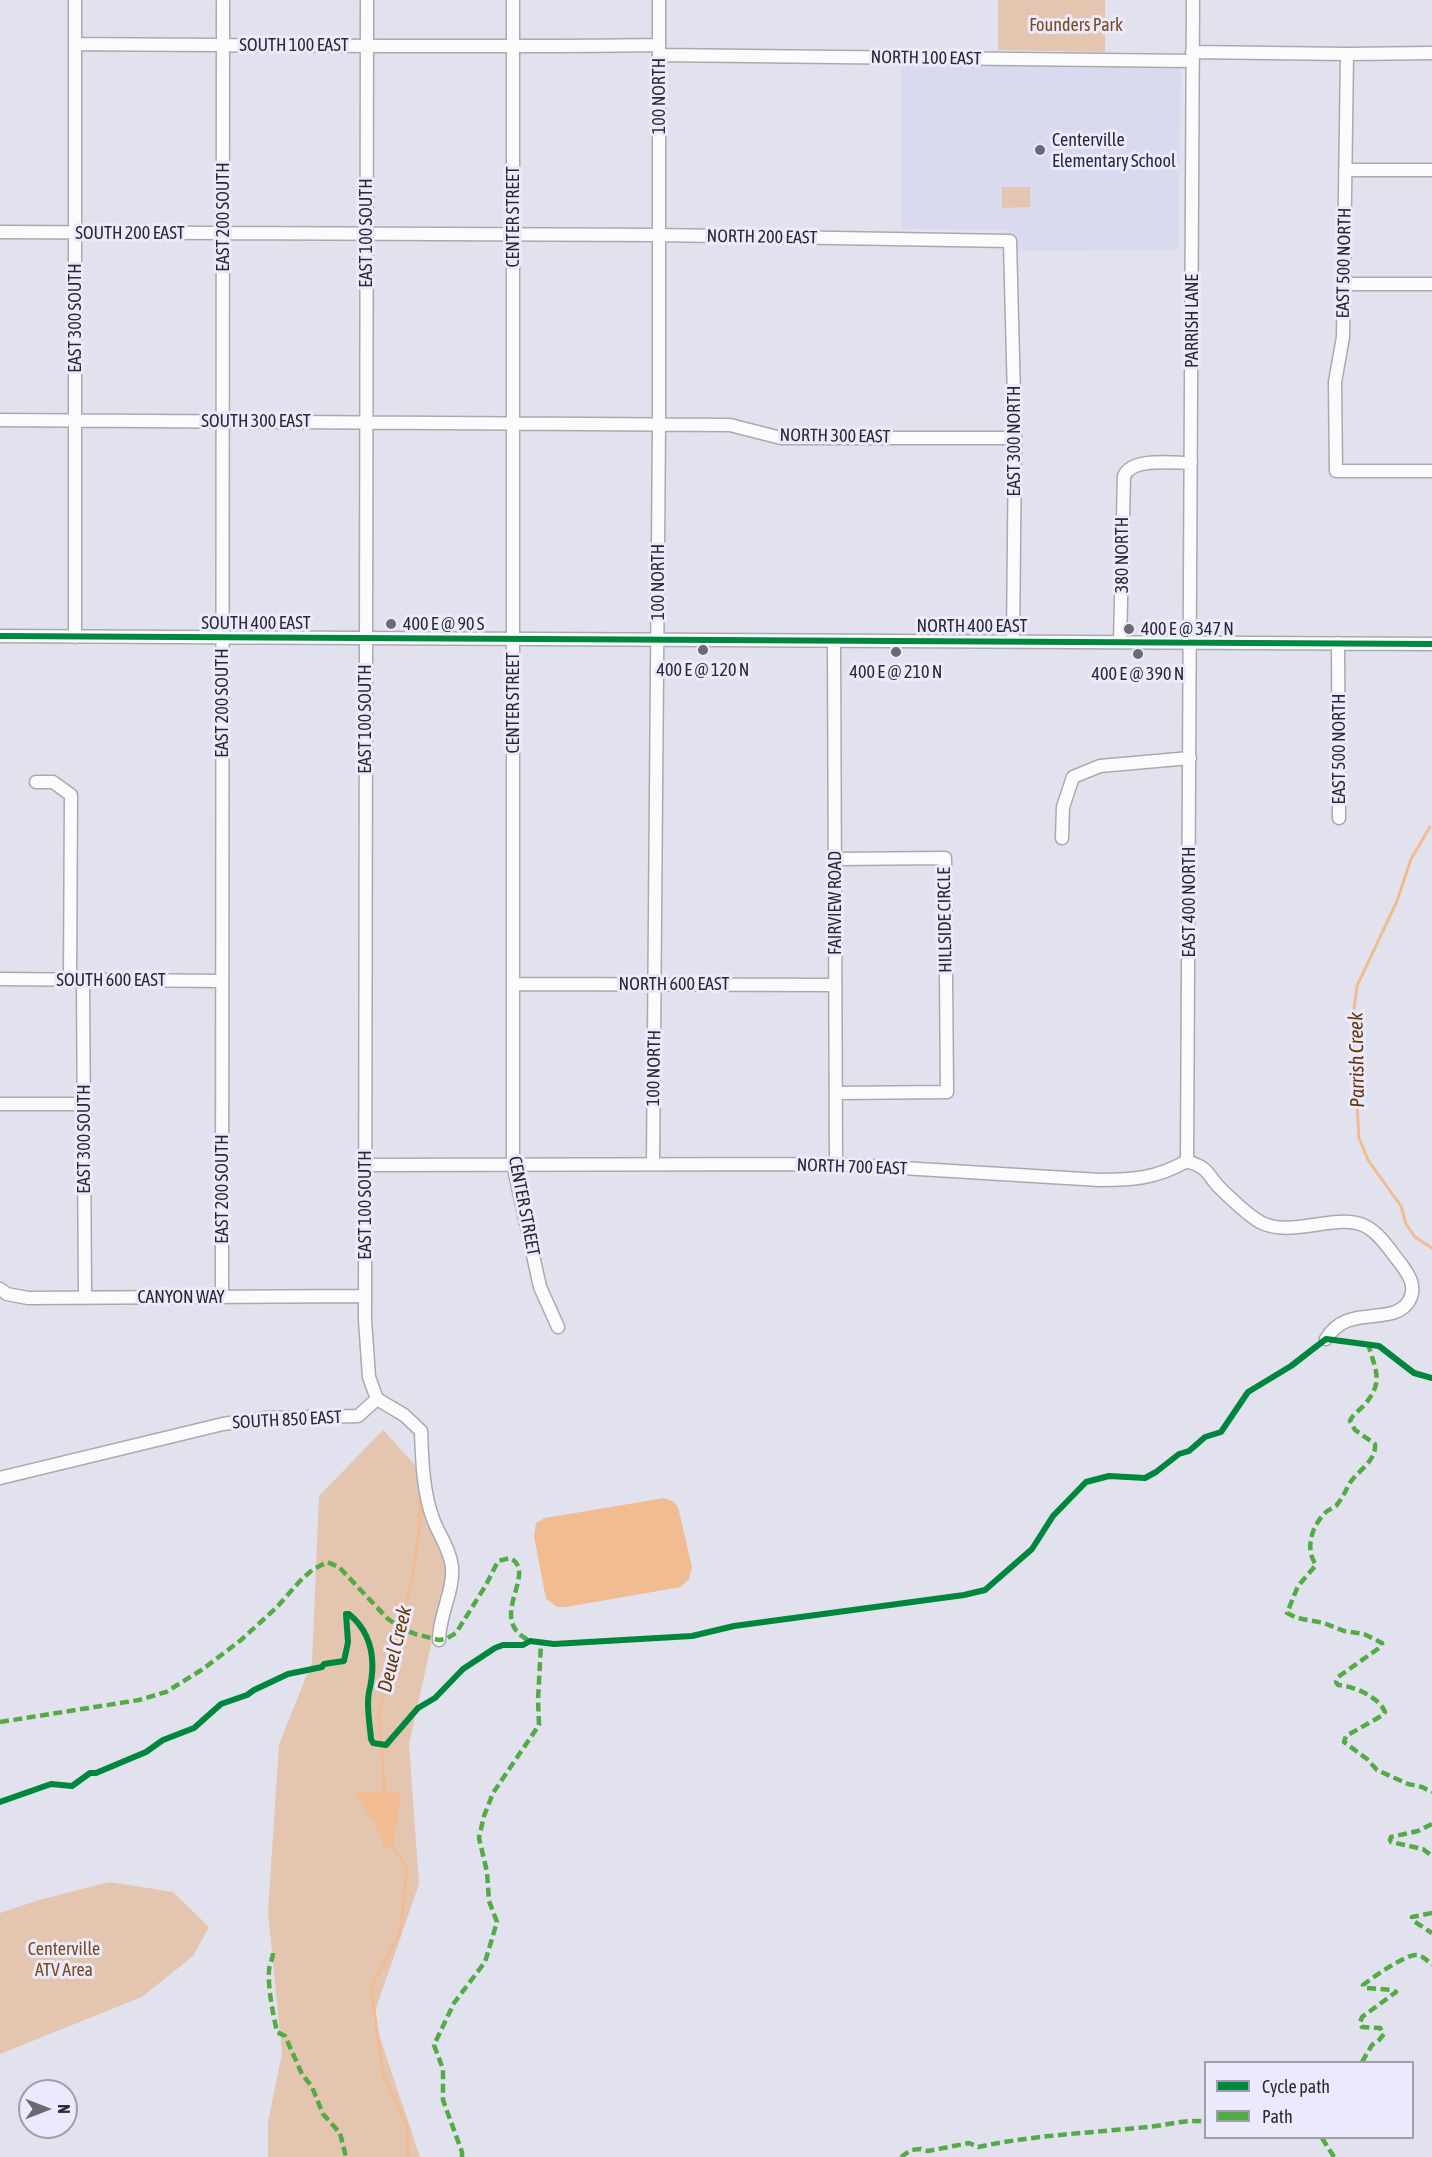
<!DOCTYPE html>
<html>
<head>
<meta charset="utf-8">
<style>
  body { margin:0 }
  #map { position:relative; width:1432px; height:2157px; overflow:hidden; background:#e2e2ee; font-family:"Asap Condensed",sans-serif }
  canvas { display:block }
  .legend { position:absolute; left:1204px; top:2061px; width:210px; height:78px; box-sizing:border-box; background:#ebeafd; border:2px solid #9e9dac; margin:0; padding:8px 10px; list-style:none; font-size:18px; color:#2a2932 }
  .legend li { display:flex; align-items:center; gap:12px; height:30px }
  .legend b { width:30px; border:2px solid #9e9dac }
  .north { position:absolute; left:18px; top:2079px; width:60px; height:60px; box-sizing:border-box; background:#ebeafd; border:2px solid #9e9dac; border-radius:50%; rotate:90deg; font-size:16px; font-weight:700; line-height:24px; text-align:center; color:#2a2932 }
  .north::after { content:''; display:block; margin:auto; width:21px; height:27px; background:#6a6a74; clip-path:polygon(50% 0,100% 100%,50% 72%,0 100%) }
</style>
</head>
<body>
<div id="map">
<canvas width="1432" height="2157"></canvas>
<ul class="legend">
<li><b style="height:8px;background:#00873e"></b>Cycle path</li>
<li><b style="height:8px;background:#53ab45"></b>Path</li>
</ul>
<div class="north">N</div>
</div>
<script>
const context = document.querySelector('canvas').getContext('2d');
context.lineJoin = 'round';
function fill(path, color) {
  context.fillStyle = color;
  context.fill(path, 'evenodd');
}
function strokePath(path, color, width, dash) {
  context.strokeStyle = color;
  context.lineWidth = width;
  context.lineCap = dash ? 'butt' : 'round';
  context.setLineDash(dash || []);
  context.stroke(path);
}
function write(font, color, halo, rows, align = 'center') {
  context.font = font + ' "Asap Condensed",sans-serif';
  context.lineWidth = 6;
  context.setLineDash([]);
  context.textBaseline = 'middle';
  context.strokeStyle = halo;
  context.fillStyle = color;
  for (const [text, x, y, turn = 0] of rows) {
    context.save();
    context.translate(x, y);
    context.rotate((+turn || 0) * Math.PI / 180);
    context.textAlign = isNaN(turn) ? turn : align;
    if (halo) context.strokeText(text, 0, 0);
    context.fillText(text, 0, 0);
    context.restore();
  }
}
const built = new Path2D(`
  M 902,64 L 1181,67 L 1178,250 L 1019,251 L 1005,230 L 901,229 Z`);
const green = new Path2D(`
  M 998,0 L 1105,0 L 1105,52 L 998,50 Z
  M 1002,187 L 1030,187 L 1030,207 L 1002,208 Z
  M 383,1430 L 425,1476 L 450,1560 L 409,1744 L 419,1884 L 373,2017 L 420,2157 L 268,2157 L 268,2122 L 282,2053 L 268,1912 L 279,1744 L 312,1662 L 319,1496 Z
  M 109,1882 L 173,1892 L 209,1927 L 193,1956 L 142,1997 L 0,2054 L 0,1913 L 39,1900 Z`);
const water = new Path2D(`
  M 664,1498 L 674,1502 L 678,1507 L 692,1567 L 689,1579 L 681,1587 L 566,1607 L 557,1607 L 546,1599 L 534,1536 L 536,1523 L 545,1518 Z
  M 401,1791 L 393,1848 L 384,1848 L 381,1835 L 355,1793 Z`);
const stream = new Path2D(`
  M 1430,827 L 1411,859 L 1397,901 L 1357,986 L 1353,1017 L 1353,1040 L 1359,1138 L 1368,1160 L 1401,1206 L 1406,1224 L 1415,1237 L 1432,1248
  M 385,1796 L 379,1714 L 389,1663 L 412,1581 L 420,1522 L 420,1489
  M 391,1844 L 407,1867 L 400,1933 L 371,1987 L 383,2074 L 407,2127 L 408,2157`);
const minor = new Path2D(`
  M 75,0 L 75,637
  M 367,0 L 365,1320 L 369,1377 L 377,1399
  M 513,0 L 513,1164 L 540,1287 L 558,1327
  M 75,44 C 270,45 464,48 659,45
  M 1192,52 L 1347,54 L 1432,53
  M 1347,54 L 1343,337 L 1335,382 L 1336,471 L 1432,471
  M 659,55 L 1193,61
  M 1345,170 L 1432,170
  M 0,232 L 659,235 L 1010,241 L 1015,438 L 1013,641
  M 1344,284 L 1432,284
  M 0,420 L 730,425 L 781,438 L 1015,438
  M 0,636 L 1432,644
  M 834,641 L 836,1164
  M 1120,642 L 1124,476 C 1132,457 1173,463 1191,463
  M 1338,643 L 1339,818
  M 36,782 L 53,782 L 71,795 L 70,980
  M 1062,838 L 1063,807 L 1073,777 L 1100,766 L 1190,758
  M 835,859 L 945,858 L 947,1092 L 836,1093
  M 0,979 L 222,981
  M 83,980 L 85,1298
  M 513,984 L 835,985
  M 0,1104 L 84,1104
  M 1187,1161 L 1193,0
  M 1187,1161 C 1192,1163 1199,1165 1204,1169 C 1209,1173 1213,1181 1218,1186 C 1230,1198 1245,1213 1260,1222 C 1291,1239 1339,1211 1367,1227 C 1381,1235 1391,1252 1401,1264 C 1409,1275 1417,1287 1409,1301 C 1392,1328 1348,1302 1326,1339
  M 653,1163 L 659,424 L 659,0
  M 365,1165 L 836,1164 L 1100,1180 C 1134,1180 1157,1178 1187,1161
  M 0,1289 L 7,1294 L 28,1298 L 365,1296
  M 222,1297 L 223,0
  M 377,1399 L 404,1415 L 421,1431 C 422,1460 423,1492 433,1519 C 439,1535 450,1549 452,1567 C 454,1591 439,1615 439,1640
  M 0,1478 L 223,1424 L 266,1418 L 358,1416 L 377,1399`);
const quiet = new Path2D(`
  M 1368,1343 C 1374,1368 1385,1380 1366,1403 C 1361,1410 1353,1413 1350,1421 L 1355,1430 L 1375,1444 C 1377,1462 1355,1472 1348,1486 C 1345,1493 1341,1500 1336,1506 C 1332,1509 1327,1510 1324,1514 C 1311,1528 1305,1549 1316,1565 L 1298,1586 L 1287,1613 L 1297,1618 L 1324,1623 L 1344,1631 L 1364,1634 L 1382,1643 L 1382,1646 L 1338,1677 L 1336,1682 L 1338,1685 C 1354,1686 1379,1697 1385,1712 L 1383,1715 L 1346,1736 L 1344,1742 L 1367,1759 L 1377,1770 L 1408,1784 L 1422,1787 L 1432,1792
  M 0,1722 L 139,1700 L 166,1692 L 203,1669 L 241,1640 L 276,1608 L 300,1581 L 312,1570 L 327,1562 L 339,1567 L 387,1618 L 399,1627 L 415,1634 L 439,1640 L 446,1639 L 456,1633 L 486,1585 L 498,1561 L 510,1558 C 540,1573 482,1622 533,1642
  M 1432,1824 L 1418,1831 L 1391,1837 L 1390,1840 L 1391,1842 L 1423,1849 L 1432,1856
  M 1432,1913 L 1412,1917 L 1412,1920 L 1432,1933
  M 273,1953 C 273,1959 269,1964 269,1971 C 268,1990 273,2013 277,2032 L 285,2036 L 302,2074 L 312,2087 L 323,2114 L 340,2133 L 346,2157
  M 1362,2062 L 1372,2045 L 1379,2040 L 1384,2034 L 1380,2028 L 1362,2027 L 1360,2023 L 1362,2017 L 1396,1992 L 1393,1990 L 1366,1988 L 1363,1985 C 1372,1978 1403,1956 1415,1955 C 1421,1954 1428,1961 1432,1965
  M 1322,2138 L 1334,2157
  M 462,2157 L 462,2152 L 443,2100 L 443,2069 L 434,2045 L 454,2003 L 485,1962 L 497,1922 L 489,1901 L 487,1872 L 479,1838 L 484,1816 L 493,1793 L 539,1725 L 538,1700 L 541,1643
  M 901,2157 L 911,2150 L 921,2149 L 928,2151 L 969,2143 L 978,2147 C 1034,2135 1090,2133 1147,2127 C 1165,2126 1187,2118 1206,2122`);
const cycleway = new Path2D(`
  M 0,636 L 1432,644
  M 0,1802 L 51,1784 L 72,1786 L 90,1773 L 96,1773 L 146,1752 L 163,1740 L 194,1728 L 221,1704 L 247,1695 L 254,1690 L 288,1674 L 322,1667 L 324,1664 L 344,1661 L 348,1642 L 346,1614 L 349,1614 C 373,1634 376,1663 369,1692 C 366,1706 370,1725 371,1739 L 373,1743 L 386,1745 L 418,1708 L 435,1698 L 463,1669 L 495,1648 L 503,1645 L 523,1645 L 530,1641 L 554,1644 L 692,1636 L 734,1626 L 964,1595 L 985,1590 L 1032,1549 L 1053,1516 L 1086,1482 L 1109,1476 L 1145,1478 L 1156,1472 L 1179,1454 L 1189,1451 L 1205,1437 L 1221,1432 L 1248,1392 L 1291,1366 L 1326,1339 L 1379,1346 L 1414,1373 L 1432,1378`);
const markers = [
  [1040,150,6,"#6a6a74"],
  [391,624,6,"#6a6a74"],
  [1129,629,6,"#6a6a74"],
  [703,650,6,"#6a6a74"],
  [896,652,6,"#6a6a74"],
  [1138,654,6,"#6a6a74"]
];
const parkNames = [
  ["Founders Park",1076,25],
  ["Centerville",64,1949],
  ["ATV Area",64,1970]
];
const streetNames = [
  ["SOUTH 100 EAST",294,45],
  ["NORTH 100 EAST",926,58,1],
  ["100 NORTH",659,96,-90],
  ["EAST 200 SOUTH",223,217,-90],
  ["CENTER STREET",513,217,-90],
  ["SOUTH 200 EAST",130,233],
  ["EAST 100 SOUTH",366,233,-90],
  ["NORTH 200 EAST",762,237,1],
  ["EAST 500 NORTH",1344,263,-89],
  ["EAST 300 SOUTH",75,318,-90],
  ["PARRISH LANE",1192,321,-90],
  ["SOUTH 300 EAST",256,421],
  ["NORTH 300 EAST",835,436,1],
  ["EAST 300 NORTH",1014,441,-90],
  ["380 NORTH",1122,555,-90],
  ["100 NORTH",658,582,-90],
  ["SOUTH 400 EAST",256,623],
  ["NORTH 400 EAST",972,626],
  ["EAST 200 SOUTH",222,703,-90],
  ["CENTER STREET",513,703,-90],
  ["EAST 100 SOUTH",365,719,-90],
  ["EAST 500 NORTH",1339,749,-90],
  ["EAST 400 NORTH",1189,902,-90],
  ["FAIRVIEW ROAD",835,903,-90],
  ["HILLSIDE CIRCLE",945,920,-91],
  ["SOUTH 600 EAST",111,980],
  ["NORTH 600 EAST",674,984],
  ["100 NORTH",654,1068,-89],
  ["EAST 300 SOUTH",84,1139,-90],
  ["NORTH 700 EAST",852,1167,2],
  ["EAST 200 SOUTH",222,1189,-90],
  ["EAST 100 SOUTH",365,1205,-90],
  ["CENTER STREET",524,1206,79],
  ["CANYON WAY",181,1297],
  ["SOUTH 850 EAST",287,1420,-3]
];
const poiNames = [
  ["Centerville",1052,140],
  ["Elementary School",1052,161],
  ["400 E @ 90 S",403,624],
  ["400 E @ 347 N",1141,629],
  ["400 E @ 120 N",703,670,"center"],
  ["400 E @ 210 N",896,672,"center"],
  ["400 E @ 390 N",1138,674,"center"]
];
const waterNames = [
  ["Parrish Creek",1357,1060,-91],
  ["Deuel Creek",395,1649,-76]
];
fill(built, '#dadaef');
fill(green, '#e4c5b0');
fill(water, '#f1bc91');
strokePath(stream, '#f1bc91', 3);
strokePath(minor, '#a9a9b2', 15);
strokePath(minor, '#fbfbfc', 12);
strokePath(quiet, '#53ab45', 4.5, [9, 4.5]);
strokePath(cycleway, '#00873e', 6);
for (const [x, y, r, color] of markers) {
  const dot = new Path2D();
  dot.arc(x, y, r, 0, 2 * Math.PI);
  context.fillStyle = color;
  context.fill(dot);
  strokePath(dot, '#ebeafd', 2);
}
write('18px', '#7b4a19', '#ebeafd', parkNames);
write('18px', '#2a2932', '#ebeafd', streetNames);
write('18px', '#2a2932', '#ebeafd', poiNames, 'left');
write('italic 20px', '#663600', '#ebeafd', waterNames);
</script>
</body>
</html>
